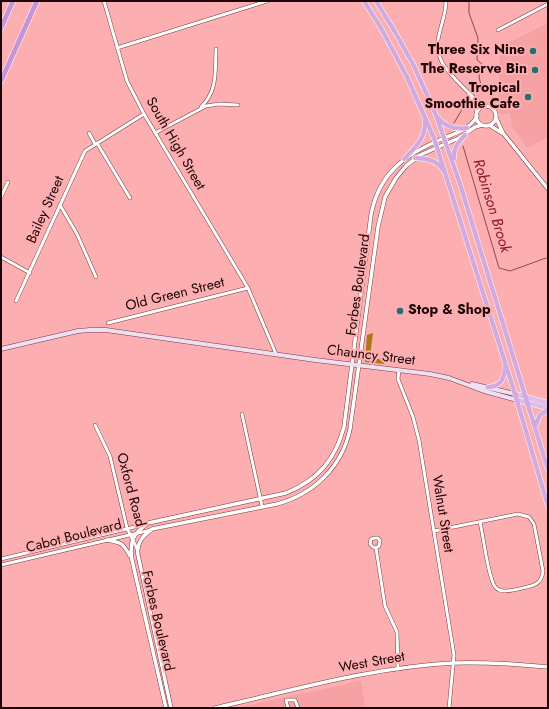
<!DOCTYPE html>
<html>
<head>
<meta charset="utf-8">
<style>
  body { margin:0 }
  #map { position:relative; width:549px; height:709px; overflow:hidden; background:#fcaeb0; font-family:Jost,sans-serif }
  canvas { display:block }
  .frame { position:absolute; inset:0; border:2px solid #1d0406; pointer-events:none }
</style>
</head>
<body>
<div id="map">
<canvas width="549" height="709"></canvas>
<div class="frame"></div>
</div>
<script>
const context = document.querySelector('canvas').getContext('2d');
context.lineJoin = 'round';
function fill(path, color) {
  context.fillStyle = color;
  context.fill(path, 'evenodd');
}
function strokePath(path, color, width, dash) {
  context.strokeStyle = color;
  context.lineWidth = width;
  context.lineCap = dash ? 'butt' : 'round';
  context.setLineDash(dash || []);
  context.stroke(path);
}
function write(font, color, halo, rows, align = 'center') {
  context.font = font + ' Jost,sans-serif';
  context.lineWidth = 4;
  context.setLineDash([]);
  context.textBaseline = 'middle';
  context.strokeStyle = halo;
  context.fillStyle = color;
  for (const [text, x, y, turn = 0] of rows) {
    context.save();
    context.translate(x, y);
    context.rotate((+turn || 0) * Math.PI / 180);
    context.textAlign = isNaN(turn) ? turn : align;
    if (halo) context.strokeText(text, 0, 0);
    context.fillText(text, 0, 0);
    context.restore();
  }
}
const built = new Path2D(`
  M 548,23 L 548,137 L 527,148 L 512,126 L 510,113 L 500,114 L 498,95 L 500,49 L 504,45 Z
  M 361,681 L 365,708 L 236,708 Z`);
const forest = new Path2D(`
  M 373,333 L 370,356 L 384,361 L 384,364 L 365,362 L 367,335 Z`);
const stream = new Path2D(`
  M 469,1 L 469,13 L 478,38 L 477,60 L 483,65 L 479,77 L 481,85 L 474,89
  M 454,123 L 467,101
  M 463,146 L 499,268 L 510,271 L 546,258 L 548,259`);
const minor = new Path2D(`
  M 104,1 L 127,81 L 144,114 L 248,288 L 276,354
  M 446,1 C 446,15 440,27 438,40 C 437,48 439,58 443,64 C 449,74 475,100 484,106
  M 498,30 L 548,4
  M 117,48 L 267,1
  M 469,94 L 476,106 L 477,112
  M 201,107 C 218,91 215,70 216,49
  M 89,133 L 95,144
  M 155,133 L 206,106 L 219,104 L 238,105
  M 97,143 L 130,198
  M 1,197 L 8,182
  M 60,205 L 77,234 L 96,277
  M 1,257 L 30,273
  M 16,301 L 85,151 L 144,114
  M 108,323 L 248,288
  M 399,370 L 398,379 L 413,417 L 419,440 L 454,655 L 449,708
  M 242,414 L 262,506
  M 95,425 L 110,456 L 127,528 L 137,549
  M 434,531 L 518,514 L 529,517 L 534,524 L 543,571 C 542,581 537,585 527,587 C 519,589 507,593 499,590 C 495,588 493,584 492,580 C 486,563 484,540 480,522
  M 376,548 L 373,547 L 370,544 L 371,539 L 375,538 L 378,538 L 380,541 L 379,546 L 376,548 L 385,606 L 397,632 L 398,669
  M 1,559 L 147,524
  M 1,565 L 151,530
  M 288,708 L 286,700 L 295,700 L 298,708`);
const tertiary = new Path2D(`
  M476 116a10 10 0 1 1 20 0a10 10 0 1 1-20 0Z
  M 496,118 L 503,133 L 548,189
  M 489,125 L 502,133
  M 106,540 C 121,542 123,543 130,556
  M 166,708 L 132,560 C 129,541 133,534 148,523 L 286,493 C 318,480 335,460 344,427 L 371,215 C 379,172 406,154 444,138 C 456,133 470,129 477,116
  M 171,708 L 138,555 C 136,543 143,536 152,529 L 277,504 C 314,494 342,467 350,429 L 378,227 L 385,197 L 396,178 L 406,166 L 420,155 L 459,138 L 475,127 L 482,125
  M 215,708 C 294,690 373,667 454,663 C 485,662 517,664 548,667`);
const secondary = new Path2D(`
  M 1,349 L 78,331 L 90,330 L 106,330 L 315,360 L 430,374 L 449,378 L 484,391 L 517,400
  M 472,384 L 515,394`);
const primary = new Path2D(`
  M 515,394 L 548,403
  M 517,400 L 548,408`);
const trunk = new Path2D(`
  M 364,1 L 381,28 L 407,77 L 434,138 L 515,394 L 548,506
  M 376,1 L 395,32 L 413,64 L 436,115 L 460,184 L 548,470
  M 438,118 C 446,127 456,130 467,128
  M 415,158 C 426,158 437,160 443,170
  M 454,158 C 453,148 459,142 465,135
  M 404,159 C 416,147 426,138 425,120
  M 488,387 C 501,386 504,380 505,367
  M 535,426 L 540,415 L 548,410`);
const motorway = new Path2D(`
  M 1,28 L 13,1
  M 1,81 L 37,1`);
const markers = [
  [533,51,4,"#246f71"],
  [535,70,4,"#246f71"],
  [528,97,4,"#246f71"],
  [400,311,4,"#246f71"]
];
const poiNames = [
  ["Three Six Nine",525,51],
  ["The Reserve Bin",527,70],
  ["Tropical",520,89],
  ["Smoothie Cafe",520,105],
  ["Stop & Shop",408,311,"left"]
];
const streetNames = [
  ["South High Street",175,144,60],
  ["Bailey Street",46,210,-66],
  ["Forbes Boulevard",359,285,-82],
  ["Old Green Street",175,295,-14],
  ["Chauncy Street",371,356,7],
  ["Oxford Road",130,490,75],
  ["Walnut Street",442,514,81],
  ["Cabot Boulevard",74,537,-14],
  ["Forbes Boulevard",157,621,77],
  ["West Street",372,663,-10]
];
const waterNames = [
  ["Robinson Brook",491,206,73]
];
fill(built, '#f6a1a3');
fill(forest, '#aa7817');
strokePath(stream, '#92494d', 1);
strokePath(minor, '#7c3a3e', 4);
strokePath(tertiary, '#7c3a3e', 4.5);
strokePath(secondary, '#7c3a3e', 5);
strokePath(primary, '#fff', 5.5);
strokePath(trunk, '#fff', 5.5);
strokePath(motorway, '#fff', 6);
strokePath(minor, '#fff', 3);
strokePath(tertiary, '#fff', 3.5);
strokePath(secondary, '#eedff3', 4);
strokePath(primary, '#ddbfe6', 4.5);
strokePath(trunk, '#d2aade', 4.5);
strokePath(motorway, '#c695d6', 5);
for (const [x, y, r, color] of markers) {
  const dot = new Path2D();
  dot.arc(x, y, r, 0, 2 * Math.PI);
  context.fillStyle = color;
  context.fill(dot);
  strokePath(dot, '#fcaeb0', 1.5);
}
write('bold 14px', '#1d0406', '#fcaeb0', poiNames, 'right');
write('14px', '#1d0406', '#fcaeb0', streetNames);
write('italic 15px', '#8c172d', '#fcaeb0', waterNames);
</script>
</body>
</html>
